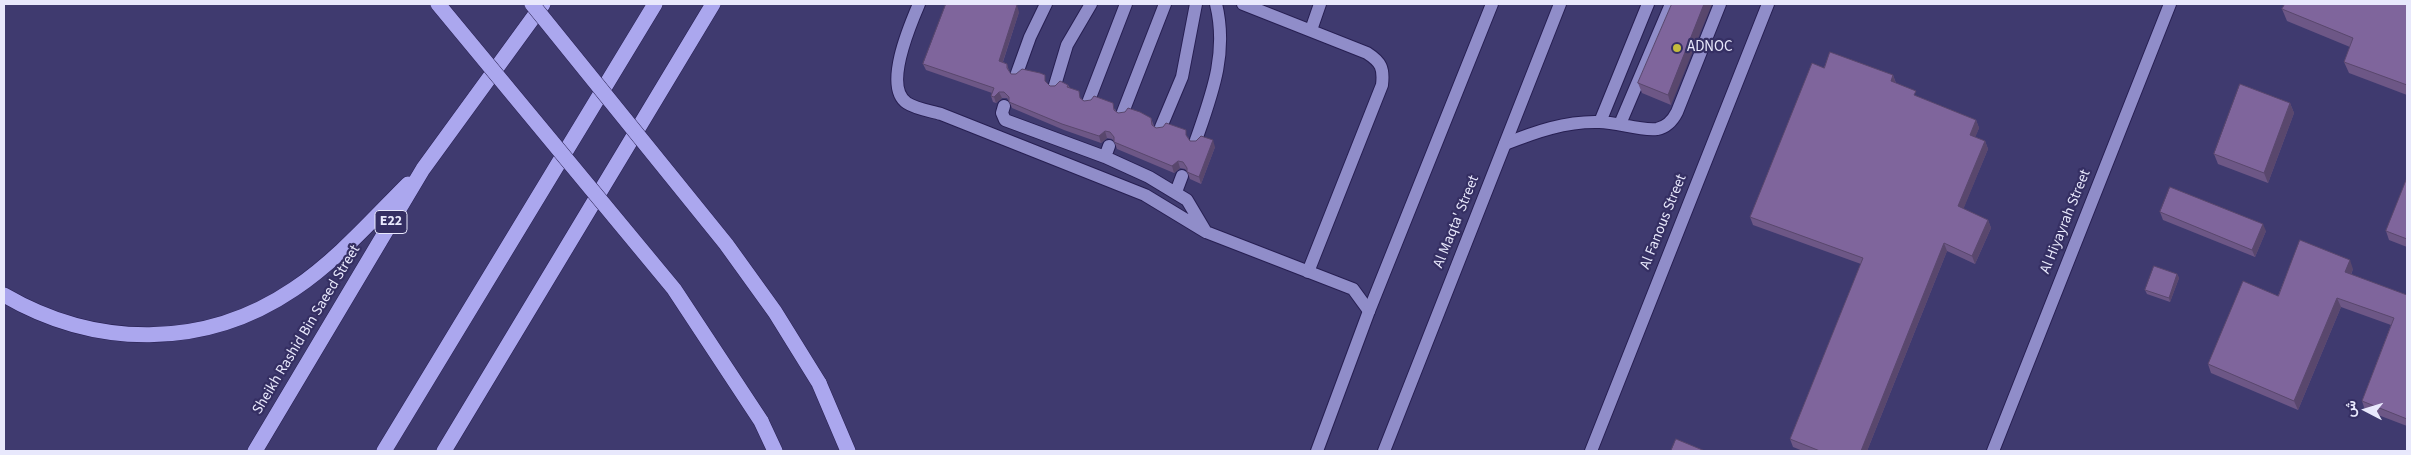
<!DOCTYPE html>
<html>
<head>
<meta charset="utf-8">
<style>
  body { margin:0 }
  #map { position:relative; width:2411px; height:455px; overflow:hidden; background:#3f3a6f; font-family:"Source Sans 3",Vazirmatn,sans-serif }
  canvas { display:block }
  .frame { position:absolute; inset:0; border:5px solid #e8e8fc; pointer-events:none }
  .north { position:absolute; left:2341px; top:385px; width:50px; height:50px; -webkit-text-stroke:4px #352f63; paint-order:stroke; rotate:275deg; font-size:14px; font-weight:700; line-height:20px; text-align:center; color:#e8e8fc }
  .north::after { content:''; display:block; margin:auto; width:18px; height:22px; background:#e8e8fc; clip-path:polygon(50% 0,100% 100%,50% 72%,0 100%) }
</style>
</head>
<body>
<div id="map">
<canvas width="2411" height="455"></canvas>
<div class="frame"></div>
<div class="north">ش</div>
</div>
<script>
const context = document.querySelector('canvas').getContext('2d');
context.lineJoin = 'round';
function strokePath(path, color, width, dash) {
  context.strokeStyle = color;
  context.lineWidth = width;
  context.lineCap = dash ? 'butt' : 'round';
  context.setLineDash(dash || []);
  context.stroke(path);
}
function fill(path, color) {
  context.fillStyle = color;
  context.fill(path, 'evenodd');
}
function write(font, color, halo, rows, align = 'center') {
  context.font = font + ' "Source Sans 3",sans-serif';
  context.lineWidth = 4.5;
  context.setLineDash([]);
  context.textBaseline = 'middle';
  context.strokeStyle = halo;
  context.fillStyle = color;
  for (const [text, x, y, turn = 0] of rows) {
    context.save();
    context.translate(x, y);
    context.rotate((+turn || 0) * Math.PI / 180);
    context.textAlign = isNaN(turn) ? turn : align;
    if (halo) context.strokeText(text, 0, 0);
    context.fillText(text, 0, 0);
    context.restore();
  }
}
const lane = new Path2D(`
  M 919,4 C 910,25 883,87 907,103 C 916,109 931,111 941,114 L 1145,195 L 1206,232
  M 1243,4 L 1367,53 C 1381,62 1384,68 1382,85 L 1308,272
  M 1311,30 L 1320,4
  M 1017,73 L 1030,37 L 1046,4
  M 1055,85 L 1067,45 L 1091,4
  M 1089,100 L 1126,4
  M 1004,106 L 1002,113 L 1005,120 L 1105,157
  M 1123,112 L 1165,4
  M 1600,122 L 1648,4
  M 1620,124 L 1671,4
  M 1161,127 L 1182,77 L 1196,4
  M 1196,140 C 1212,94 1228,53 1216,4
  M 1505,144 C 1535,132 1566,121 1599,122 C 1618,122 1639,131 1657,129 C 1667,127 1673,120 1677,112 L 1720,4
  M 1109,146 L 1105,157 L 1149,177 L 1187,200 L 1206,232 L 1353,289 L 1369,311
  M 1176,192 L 1182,176`);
const street = new Path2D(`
  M 1591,451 L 1768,4
  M 1993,451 L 2170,4`);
const secondary = new Path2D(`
  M 1317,451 L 1369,311 L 1492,4
  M 1384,451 L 1560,4`);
const highway = new Path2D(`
  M 4,295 C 95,348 204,350 294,289 C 336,261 372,220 408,184
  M 819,383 L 848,451
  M 761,421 L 775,451
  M 255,451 L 423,169 L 543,4
  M 384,451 L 655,4
  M 444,451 L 713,4`);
const highwayBridge = new Path2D(`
  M 438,4 L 674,289 L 761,421
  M 532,4 L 726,244 L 775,312 L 819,383`);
const wall = new Path2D(`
  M 1672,4 L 1671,105 L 1642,93 L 1638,83 Z
  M 2407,4 L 2407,95 L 2349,73 L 2344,62 L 2350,47 L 2287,21 L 2282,9 Z
  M 1019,12 L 1003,62 L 1007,64 L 1009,71 L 1011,74 L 1047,82 L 1047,83 L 1050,86 L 1068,85 L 1070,88 L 1084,101 L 1115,109 L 1116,111 L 1118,113 L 1151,118 L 1154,126 L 1156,128 L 1188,137 L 1190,141 L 1215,147 L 1201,184 L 1190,179 L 1187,171 L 1185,169 L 1180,168 L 1174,173 L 1117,149 L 1114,141 L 1112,139 L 1107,138 L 1101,143 L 1064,130 L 1012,108 L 1009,101 L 1007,98 L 1002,98 L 996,103 L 993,102 L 991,96 L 992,93 L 926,70 L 923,64 Z
  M 1824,68 L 1893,75 L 1896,83 L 1918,97 L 1976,120 L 1979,128 L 1975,137 L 1985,141 L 1988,149 L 1963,209 L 1988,220 L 1991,228 L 1975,264 L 1947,251 L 1867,451 L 1803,451 L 1793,447 L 1790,439 L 1861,264 L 1753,225 L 1750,217 Z
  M 2290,103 L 2294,113 L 2268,183 L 2218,164 L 2214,154 Z
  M 2407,178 L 2407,247 L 2389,240 L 2386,231 Z
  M 2160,212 L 2266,231 L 2255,257 L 2163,220 Z
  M 2353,269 L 2351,275 L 2407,295 L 2407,426 L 2365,410 L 2362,401 L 2391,325 L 2341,307 L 2298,410 L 2211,373 L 2208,364 L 2278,296 Z
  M 2177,274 L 2179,278 L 2170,302 L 2147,294 L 2145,290 Z`);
const shadedWall = new Path2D(`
  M 1704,4 L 1712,4 L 1671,105 L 1668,95 Z
  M 1017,5 L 1019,12 L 1001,67 L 999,61 Z
  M 1893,75 L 1896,84 L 1891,81 Z
  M 999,92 L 1002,98 L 996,103 L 994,97 Z
  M 2290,103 L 2294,113 L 2268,183 L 2264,173 Z
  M 1976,120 L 1979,128 L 1973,143 L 1970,135 Z
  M 1105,131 L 1107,138 L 1101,143 L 1099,136 Z
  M 1213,140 L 1215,147 L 1201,184 L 1199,177 Z
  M 1985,141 L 1988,149 L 1961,215 L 1958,206 Z
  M 1178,161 L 1180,168 L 1174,173 L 1172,166 Z
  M 1988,220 L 1991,228 L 1975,264 L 1972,256 Z
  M 2263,224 L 2266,231 L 2255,257 L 2252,250 Z
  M 1944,243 L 1947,251 L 1867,451 L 1861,451 Z
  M 2350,260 L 2353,269 L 2348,281 L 2345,272 Z
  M 2177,274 L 2179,278 L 2170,302 L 2169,298 Z
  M 2337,298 L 2341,307 L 2298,410 L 2294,401 Z`);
const building = new Path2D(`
  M 946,4 L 1013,4 L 1017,5 L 999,61 L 1007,64 L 1007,68 L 1011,74 L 1016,74 L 1022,69 L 1040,73 L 1045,75 L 1045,81 L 1050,86 L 1055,86 L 1060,81 L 1068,85 L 1067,87 L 1079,91 L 1080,98 L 1084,101 L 1091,100 L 1094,96 L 1113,103 L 1114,110 L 1118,113 L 1125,112 L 1128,108 L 1140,112 L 1151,118 L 1152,125 L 1156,128 L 1163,127 L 1166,123 L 1186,130 L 1186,135 L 1190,141 L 1196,141 L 1201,136 L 1213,140 L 1199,177 L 1187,172 L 1187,168 L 1183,162 L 1178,161 L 1172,166 L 1114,142 L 1114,137 L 1110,132 L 1105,131 L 1099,136 L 1062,124 L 1009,102 L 1009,97 L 1004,92 L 999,92 L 994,97 L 991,96 L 994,88 L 923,64 Z
  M 1672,4 L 1704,4 L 1668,95 L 1638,83 Z
  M 2285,4 L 2407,4 L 2407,85 L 2344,62 L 2353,38 L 2282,9 Z
  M 1830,52 L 1893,75 L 1891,81 L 1916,91 L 1914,95 L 1976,120 L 1970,135 L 1985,141 L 1958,206 L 1988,220 L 1972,256 L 1944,243 L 1861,451 L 1820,451 L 1790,439 L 1863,258 L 1750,217 L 1812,63 L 1824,68 Z
  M 2240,84 L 2290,103 L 2264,173 L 2214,154 Z
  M 2407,178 L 2407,239 L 2386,231 Z
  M 2170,187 L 2263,224 L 2252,250 L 2160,212 Z
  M 2300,240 L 2350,260 L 2345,272 L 2407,295 L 2407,419 L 2362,401 L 2394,318 L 2337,298 L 2294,401 L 2208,364 L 2243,281 L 2278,296 Z
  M 2154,266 L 2177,274 L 2169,298 L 2145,290 Z
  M 1676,439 L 1705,451 L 1671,451 Z`);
const markers = [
  [1677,48,5,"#c4bc3e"]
];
const shields = [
  [391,222,32]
];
const shieldNames = [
  ["E22",391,222]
];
const poiNames = [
  ["ADNOC",1687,48]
];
const streetNames = [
  ["Al Maqta' Street",1457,222,-68],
  ["Al Fanous Street",1664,222,-68],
  ["Al Hiyayrah Street",2066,222,-68],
  ["Sheikh Rashid Bin Saeed Street",307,330,-59]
];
strokePath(lane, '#271f52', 14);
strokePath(street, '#271f52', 14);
strokePath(secondary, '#271f52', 14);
strokePath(highway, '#271f52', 16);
strokePath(lane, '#908dc9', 12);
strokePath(street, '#908dc9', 12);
strokePath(secondary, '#908dc9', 12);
strokePath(highway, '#aba7ee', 15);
strokePath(highwayBridge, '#271f52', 16, []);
strokePath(highwayBridge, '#aba7ee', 15);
fill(wall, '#6d5786');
fill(shadedWall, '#59476d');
fill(building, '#7f659c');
strokePath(building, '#59476d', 1);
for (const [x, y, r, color] of markers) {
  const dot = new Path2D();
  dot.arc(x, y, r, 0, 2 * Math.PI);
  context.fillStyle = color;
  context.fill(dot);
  strokePath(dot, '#352f63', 2);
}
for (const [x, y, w] of shields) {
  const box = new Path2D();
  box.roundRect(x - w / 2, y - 11.5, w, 23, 4);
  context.fillStyle = '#352f63';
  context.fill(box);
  strokePath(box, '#e8e8fc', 1);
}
write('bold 14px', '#e8e8fc', null, shieldNames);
write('15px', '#e8e8fc', '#352f63', poiNames, 'left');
write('15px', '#e8e8fc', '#352f63', streetNames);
</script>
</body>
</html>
